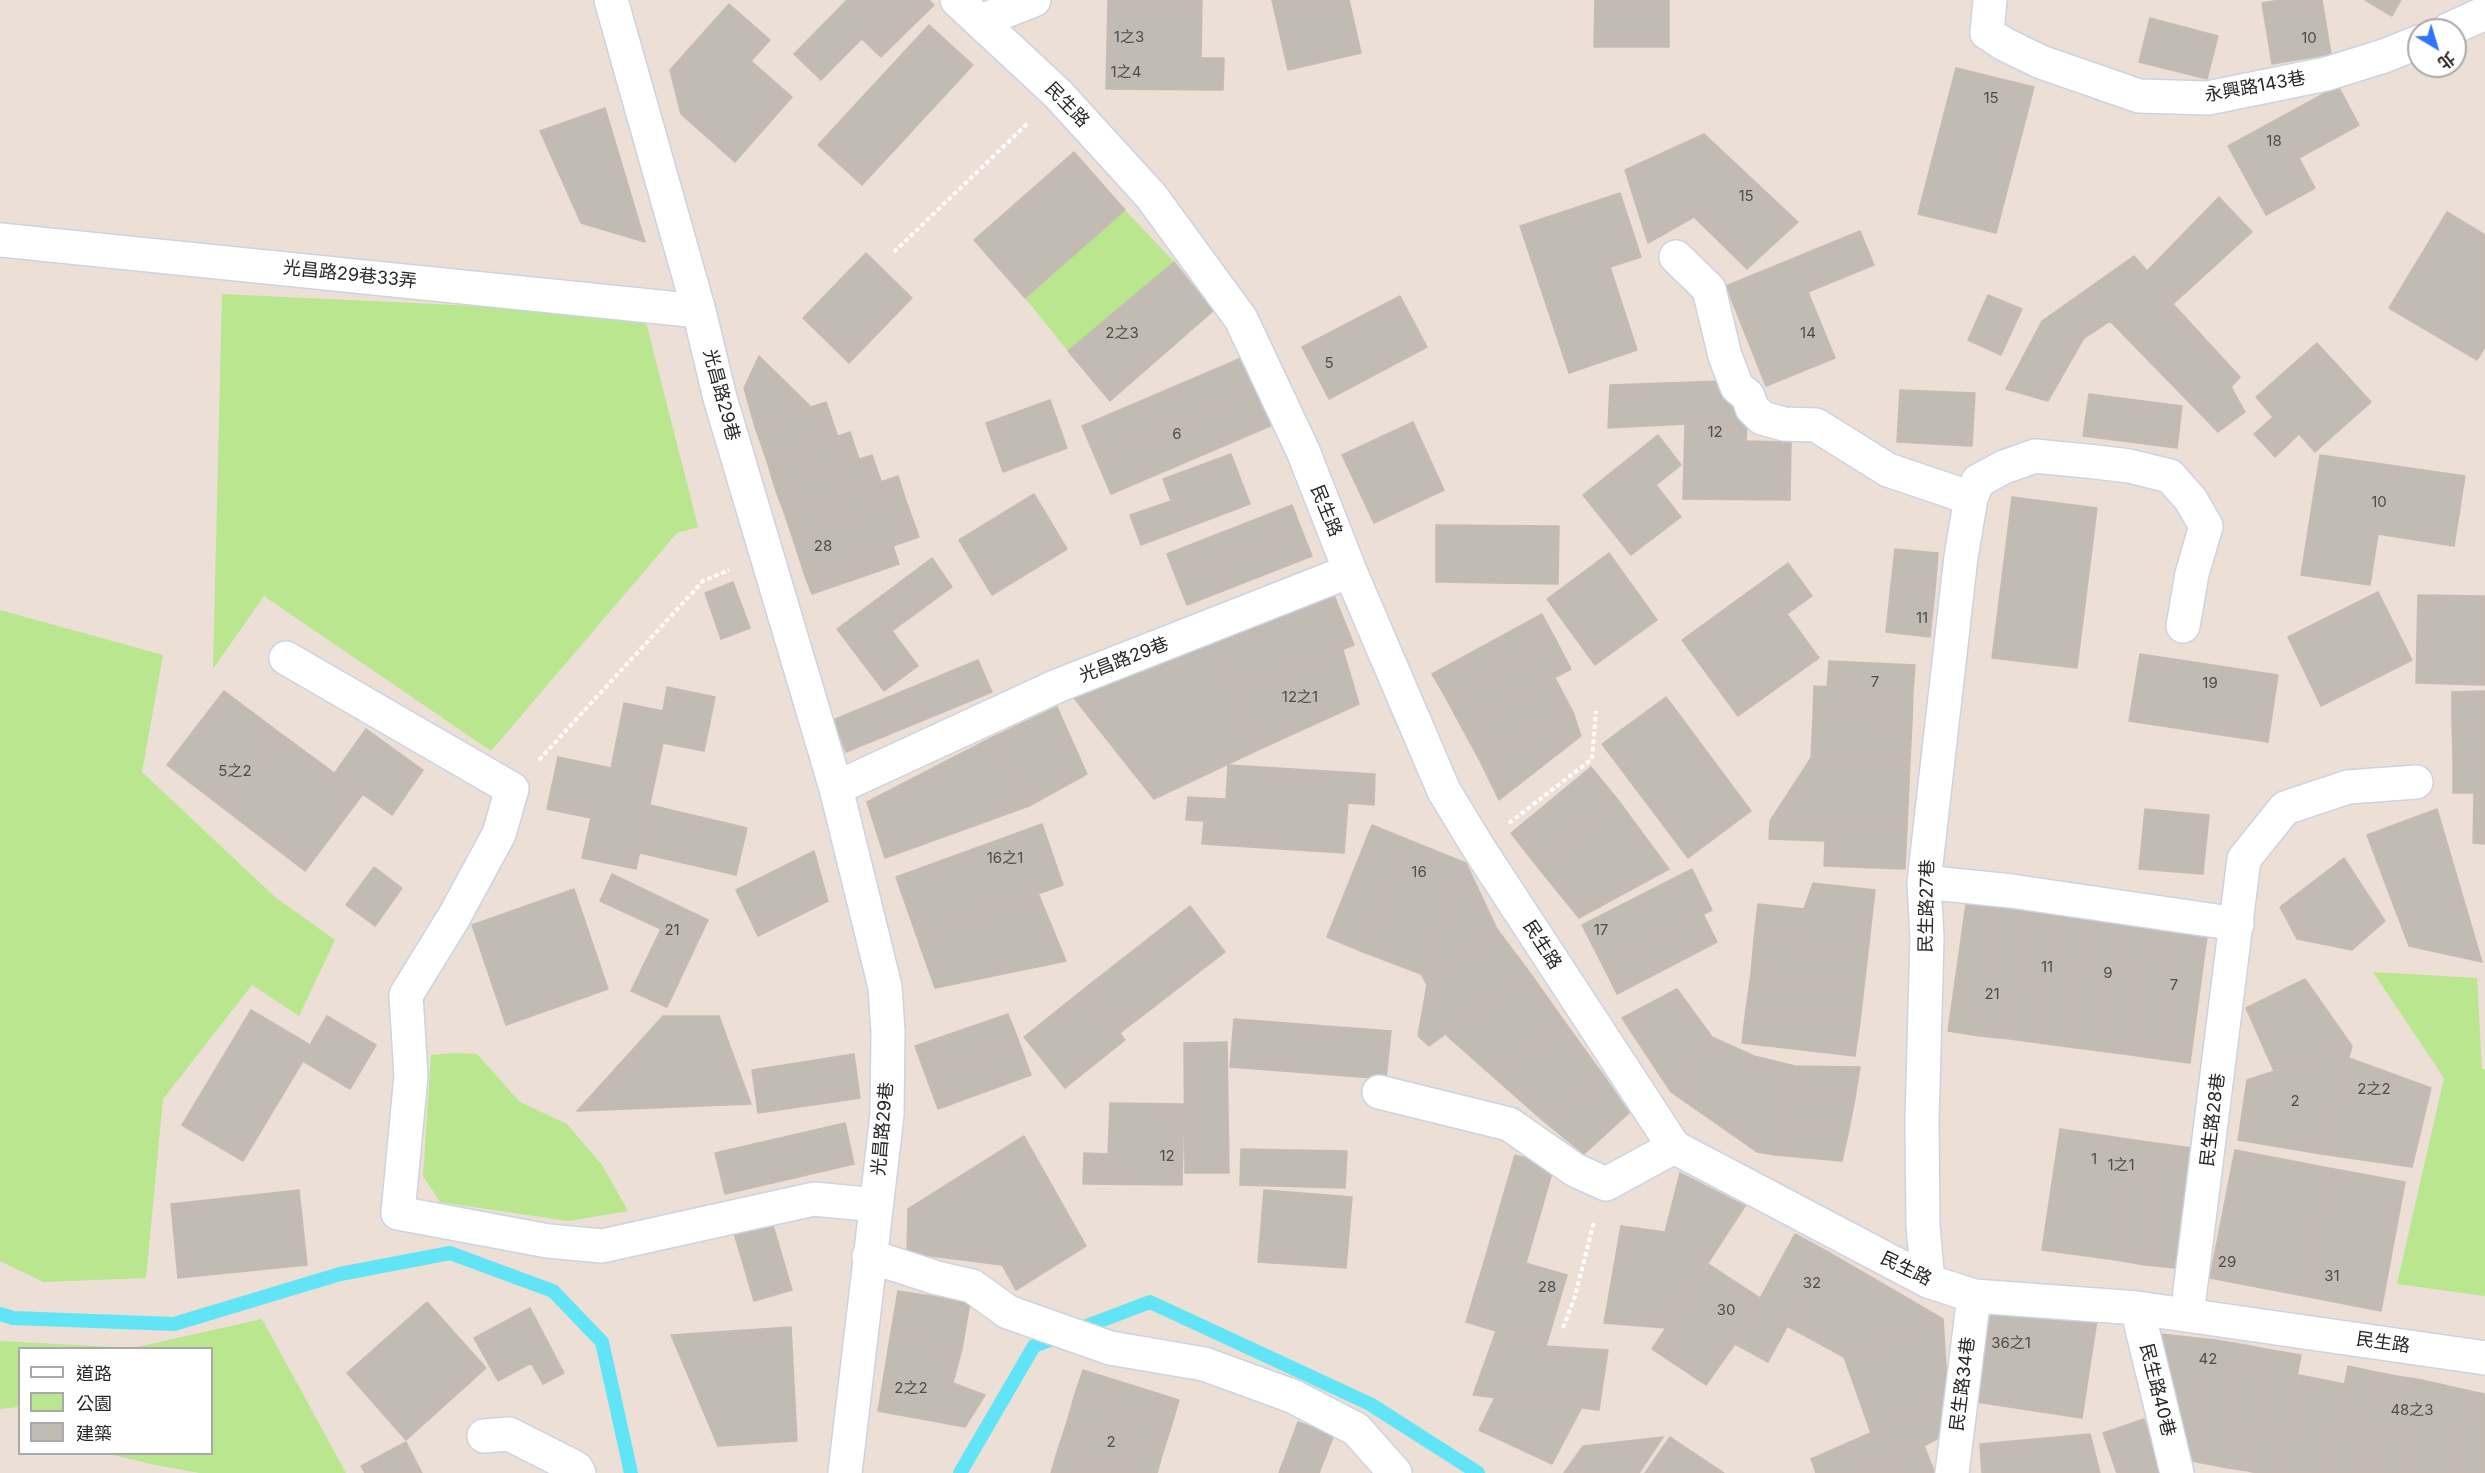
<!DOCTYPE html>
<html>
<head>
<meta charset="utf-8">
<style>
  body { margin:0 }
  #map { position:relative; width:2485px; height:1473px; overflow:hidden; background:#ebdfd6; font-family:Inter,"Noto Sans TC",sans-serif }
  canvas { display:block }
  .legend { position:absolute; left:18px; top:1347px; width:195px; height:108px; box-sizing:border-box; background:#fff; border:2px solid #a9a9a9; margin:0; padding:8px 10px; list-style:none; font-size:18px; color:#272727 }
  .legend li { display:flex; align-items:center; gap:12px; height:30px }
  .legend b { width:30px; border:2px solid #a9a9a9 }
  .north { position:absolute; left:2407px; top:18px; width:60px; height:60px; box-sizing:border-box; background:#fff; border:2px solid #a9a9a9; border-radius:50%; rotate:142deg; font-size:16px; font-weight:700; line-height:24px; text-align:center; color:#272727 }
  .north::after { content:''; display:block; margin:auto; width:21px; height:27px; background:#2f74ff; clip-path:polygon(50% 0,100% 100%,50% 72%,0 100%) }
</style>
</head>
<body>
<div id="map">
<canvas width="2485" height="1473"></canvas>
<ul class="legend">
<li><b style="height:8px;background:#fff"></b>道路</li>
<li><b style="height:16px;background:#b9e68e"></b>公園</li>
<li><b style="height:16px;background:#c2bbb3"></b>建築</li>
</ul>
<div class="north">北</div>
</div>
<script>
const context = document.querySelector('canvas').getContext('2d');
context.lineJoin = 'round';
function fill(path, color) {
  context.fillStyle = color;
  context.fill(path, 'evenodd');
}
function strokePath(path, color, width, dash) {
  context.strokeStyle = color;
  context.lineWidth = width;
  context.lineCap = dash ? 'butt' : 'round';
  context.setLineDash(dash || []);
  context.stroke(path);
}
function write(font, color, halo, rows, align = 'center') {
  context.font = font + ' Inter,"Noto Sans TC",sans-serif';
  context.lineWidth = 5;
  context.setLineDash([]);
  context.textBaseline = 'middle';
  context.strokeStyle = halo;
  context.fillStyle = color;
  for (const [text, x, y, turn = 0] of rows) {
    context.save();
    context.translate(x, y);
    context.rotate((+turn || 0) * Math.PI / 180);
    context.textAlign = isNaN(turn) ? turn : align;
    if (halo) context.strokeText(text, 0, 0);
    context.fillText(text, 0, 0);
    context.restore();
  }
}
const green = new Path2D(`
  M 1125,210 L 1174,262 L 1068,351 L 1025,298 Z
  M 222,294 L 644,314 L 698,527 L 677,533 L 491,751 L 264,596 L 213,669 Z
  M 0,610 L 163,655 L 142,772 L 275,897 L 335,940 L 299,1016 L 252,985 L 163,1099 L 146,1278 L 43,1282 L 0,1261 Z
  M 2373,972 L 2477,978 L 2482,1069 L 2485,1069 L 2485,1296 L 2397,1284 L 2444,1078 Z
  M 455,1053 L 477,1054 L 520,1102 L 567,1124 L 602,1165 L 628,1211 L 568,1221 L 440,1202 L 423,1176 L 431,1055 Z
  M 262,1319 L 346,1473 L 200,1473 L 155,1465 L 109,1454 L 212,1454 L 212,1348 L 20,1348 L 19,1407 L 0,1409 L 0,1341 L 133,1348 Z`);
const stream = new Path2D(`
  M 0,1314 L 13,1318 L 174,1324 L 340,1274 L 450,1253 L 553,1291 L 602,1342 L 631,1473
  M 960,1473 L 1034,1346 L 1150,1302 L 1370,1404 L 1478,1473`);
const building = new Path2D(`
  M 847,0 L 900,0 L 821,80 L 794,54 Z
  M 900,0 L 929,0 L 934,5 L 881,57 L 862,39 Z
  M 1108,0 L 1202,0 L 1201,58 L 1224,58 L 1223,90 L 1106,89 Z
  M 1272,0 L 1349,0 L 1361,53 L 1288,70 Z
  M 1595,0 L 1669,0 L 1669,47 L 1594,47 Z
  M 2280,0 L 2322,0 L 2331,54 L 2272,64 L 2262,3 Z
  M 2365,0 L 2401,0 L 2392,16 Z
  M 729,4 L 770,40 L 751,61 L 792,97 L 735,162 L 681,114 L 670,70 Z
  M 2150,18 L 2218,36 L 2207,79 L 2139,62 Z
  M 929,25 L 973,65 L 862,185 L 818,145 Z
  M 1956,68 L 2034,87 L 1996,233 L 1918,214 Z
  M 2338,86 L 2359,125 L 2299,158 L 2315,188 L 2266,215 L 2228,146 Z
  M 605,108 L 645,242 L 581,223 L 540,131 Z
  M 1704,134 L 1798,222 L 1747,269 L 1694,217 L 1648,243 L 1625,170 Z
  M 1074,152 L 1125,210 L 1025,298 L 974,240 Z
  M 1620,193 L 1641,257 L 1610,267 L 1637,350 L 1569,373 L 1520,226 Z
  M 2219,197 L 2252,232 L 2173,304 L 2240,377 L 2231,387 L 2245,412 L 2218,432 L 2110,321 L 2084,338 L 2048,401 L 2006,389 L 2042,321 L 2134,256 L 2147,271 Z
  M 2447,212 L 2485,235 L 2485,347 L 2477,360 L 2389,308 Z
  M 1860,231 L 1874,265 L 1808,292 L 1835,358 L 1766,386 L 1726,286 Z
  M 866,253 L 912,298 L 849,363 L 803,318 Z
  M 1174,262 L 1213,311 L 1110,401 L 1068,351 Z
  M 1988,295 L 2022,309 L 2001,355 L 1968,340 Z
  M 1400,296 L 1427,347 L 1329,399 L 1302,347 Z
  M 2317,343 L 2371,402 L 2315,452 L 2299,434 L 2275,457 L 2254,434 L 2273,417 L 2256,397 Z
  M 759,356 L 811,407 L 755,427 L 744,388 Z
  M 1246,356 L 1260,389 L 1096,459 L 1082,426 Z
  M 1720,381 L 1747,424 L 1685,424 L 1608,428 L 1610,385 Z
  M 1260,389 L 1275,424 L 1111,494 L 1096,459 Z
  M 1900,390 L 1975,393 L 1972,446 L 1897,442 Z
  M 2089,394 L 2182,406 L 2177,448 L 2083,436 Z
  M 1050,400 L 1067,448 L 1003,472 L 986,423 Z
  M 826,402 L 838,437 L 767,461 L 755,427 Z
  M 1413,422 L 1444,490 L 1374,523 L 1342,455 Z
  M 1685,424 L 1747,424 L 1746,441 L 1791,442 L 1790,500 L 1683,499 Z
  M 850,432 L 859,459 L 775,488 L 767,461 Z
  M 1658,435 L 1681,465 L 1656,485 L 1681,517 L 1631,555 L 1583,495 Z
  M 1231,454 L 1250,504 L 1141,545 L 1130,515 L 1171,501 L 1163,479 Z
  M 872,455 L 881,481 L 785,515 L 775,488 Z
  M 2320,455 L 2465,476 L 2454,546 L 2378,534 L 2370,585 L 2301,575 Z
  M 898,476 L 905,498 L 792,536 L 785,515 Z
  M 1034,494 L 1067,549 L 992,595 L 959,540 Z
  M 2012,497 L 2097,508 L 2077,668 L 1992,658 Z
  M 905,498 L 919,537 L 805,576 L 792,536 Z
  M 1292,505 L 1302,531 L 1177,580 L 1167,554 Z
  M 1436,525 L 1559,526 L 1558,584 L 1436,582 Z
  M 1302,531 L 1312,556 L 1187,605 L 1177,580 Z
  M 893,546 L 899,564 L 812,594 L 805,576 Z
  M 1895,549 L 1938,553 L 1935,590 L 1891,585 Z
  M 1609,553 L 1657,620 L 1595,665 L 1547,599 Z
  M 932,558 L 952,587 L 892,631 L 918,666 L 884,691 L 837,629 Z
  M 1788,563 L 1812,596 L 1787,614 L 1819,658 L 1738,716 L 1682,640 Z
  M 733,582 L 750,628 L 721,639 L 705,593 Z
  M 1891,585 L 1935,590 L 1930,637 L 1886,632 Z
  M 1331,588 L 1354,645 L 1233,693 L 1211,637 Z
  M 2378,592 L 2412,660 L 2321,706 L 2288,637 Z
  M 2418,595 L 2485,596 L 2485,685 L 2416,683 Z
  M 1542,614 L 1557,642 L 1447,700 L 1432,674 Z
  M 1211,637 L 1258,750 L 1154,799 L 1070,693 Z
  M 1557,642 L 1571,669 L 1462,728 L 1447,700 Z
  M 1343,650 L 1359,704 L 1258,750 L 1233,693 Z
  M 2140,654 L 2278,675 L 2268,742 L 2129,721 Z
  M 978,660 L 992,692 L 846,752 L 833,720 Z
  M 1829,661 L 1915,665 L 1913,691 L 1827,687 Z
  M 1555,678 L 1573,712 L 1480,761 L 1462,728 Z
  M 1814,686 L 1913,691 L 1912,721 L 1813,717 Z
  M 667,687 L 715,697 L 704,751 L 663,743 L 636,869 L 582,858 L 591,818 L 547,809 L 558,757 L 611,768 L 624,703 L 663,711 Z
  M 224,691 L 280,733 L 223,808 L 167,765 Z
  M 2485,691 L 2485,724 L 2452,724 L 2452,692 Z
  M 1666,697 L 1751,811 L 1688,858 L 1602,744 Z
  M 1057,707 L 1087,774 L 1029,806 L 993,737 Z
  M 1573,712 L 1581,736 L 1499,800 L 1480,761 Z
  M 1813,717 L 1912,721 L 1910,761 L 1811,758 Z
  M 2452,724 L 2485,724 L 2485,757 L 2453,757 Z
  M 366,729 L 423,770 L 392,815 L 334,774 Z
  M 280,733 L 363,794 L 305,871 L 223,808 Z
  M 993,737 L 1029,806 L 885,858 L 867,802 Z
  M 2453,757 L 2485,757 L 2485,793 L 2453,793 Z
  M 1811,758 L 1910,761 L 1907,827 L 1770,821 Z
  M 1228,765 L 1375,774 L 1374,805 L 1348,803 L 1344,853 L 1202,844 L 1204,821 L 1186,820 L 1188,797 L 1226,799 Z
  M 1591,767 L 1618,800 L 1536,865 L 1511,833 Z
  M 2485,793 L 2485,844 L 2473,843 L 2474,794 Z
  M 1618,800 L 1669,869 L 1579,918 L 1536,865 Z
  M 650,805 L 747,828 L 736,875 L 640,853 Z
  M 2145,809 L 2209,815 L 2203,874 L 2139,869 Z
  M 2437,809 L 2482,962 L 2409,946 L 2367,835 Z
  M 1770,821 L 1907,827 L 1905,869 L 1824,866 L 1825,841 L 1769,839 Z
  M 1042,824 L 1063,885 L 917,937 L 896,877 Z
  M 1372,825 L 1409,840 L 1363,952 L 1327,937 Z
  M 1409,840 L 1466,863 L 1421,974 L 1363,952 Z
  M 814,851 L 828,901 L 758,936 L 736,890 Z
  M 2344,858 L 2385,921 L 2352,950 L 2297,939 L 2280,907 Z
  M 1466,863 L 1497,929 L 1427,985 L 1421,974 Z
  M 374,867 L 402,888 L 375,926 L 346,905 Z
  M 1692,869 L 1712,910 L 1603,966 L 1582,925 Z
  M 612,874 L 708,920 L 667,1007 L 631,991 L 661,929 L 600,901 Z
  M 1813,883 L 1875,890 L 1868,952 L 1754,939 L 1758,904 L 1804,909 Z
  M 574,889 L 608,989 L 506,1025 L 472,925 Z
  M 1038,893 L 1066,961 L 935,988 L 917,937 Z
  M 1967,897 L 2000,901 L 1980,1036 L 1948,1031 Z
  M 2000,901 L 2028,904 L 2010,1039 L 1980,1036 Z
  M 2028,904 L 2057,908 L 2039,1043 L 2010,1039 Z
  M 1190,906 L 1225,952 L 1120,1033 L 1085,988 Z
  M 2057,908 L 2088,913 L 2069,1047 L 2039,1043 Z
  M 2088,913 L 2119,916 L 2100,1051 L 2069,1047 Z
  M 1703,914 L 1717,942 L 1617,994 L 1603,966 Z
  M 2119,916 L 2149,921 L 2131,1055 L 2100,1051 Z
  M 2149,921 L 2178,924 L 2159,1059 L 2131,1055 Z
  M 2178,924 L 2208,929 L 2190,1063 L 2159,1059 Z
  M 1497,929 L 1530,973 L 1429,1046 L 1418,1036 L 1427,985 Z
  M 1754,939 L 1868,952 L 1864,986 L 1751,974 Z
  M 1530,973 L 1569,1028 L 1489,1073 L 1445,1034 Z
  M 1751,974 L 1864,986 L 1860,1022 L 1746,1009 Z
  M 2305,979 L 2352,1046 L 2274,1071 L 2246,1008 Z
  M 1085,988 L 1125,1040 L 1065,1088 L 1024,1037 Z
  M 1677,989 L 1712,1037 L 1671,1092 L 1622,1018 Z
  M 1746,1009 L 1860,1022 L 1855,1056 L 1742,1043 Z
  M 251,1010 L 310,1045 L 327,1016 L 376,1045 L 350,1089 L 303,1061 L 243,1161 L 182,1125 Z
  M 1008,1014 L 1019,1042 L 926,1076 L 915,1046 Z
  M 663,1016 L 719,1016 L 751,1104 L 577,1111 Z
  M 1234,1019 L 1391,1031 L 1386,1079 L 1230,1067 Z
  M 1569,1028 L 1606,1079 L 1541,1119 L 1489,1073 Z
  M 1712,1037 L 1754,1056 L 1795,1066 L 1775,1155 L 1757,1152 L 1671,1092 Z
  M 1019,1042 L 1031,1075 L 938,1109 L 926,1076 Z
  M 1227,1042 L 1229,1173 L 1185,1173 L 1184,1043 Z
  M 2352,1046 L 2321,1154 L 2238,1140 L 2247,1080 Z
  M 854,1054 L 860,1098 L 758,1113 L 752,1070 Z
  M 2349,1058 L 2431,1088 L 2412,1167 L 2321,1154 Z
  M 1795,1066 L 1860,1067 L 1855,1098 L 1789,1095 Z
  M 1606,1079 L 1629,1113 L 1584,1154 L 1541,1119 Z
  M 1789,1095 L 1855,1098 L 1849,1129 L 1782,1125 Z
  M 1110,1103 L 1184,1104 L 1182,1185 L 1083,1184 L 1084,1153 L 1108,1154 Z
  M 845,1123 L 854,1164 L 725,1194 L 715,1153 Z
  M 1782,1125 L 1849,1129 L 1842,1161 L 1775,1155 Z
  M 2060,1129 L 2134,1140 L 2116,1260 L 2042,1250 Z
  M 1024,1136 L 1086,1246 L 1016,1290 L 1002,1265 L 907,1253 L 908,1209 Z
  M 2134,1140 L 2163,1144 L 2145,1265 L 2116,1260 Z
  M 2163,1144 L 2192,1148 L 2175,1268 L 2145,1265 Z
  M 1241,1149 L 1347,1151 L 1345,1188 L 1240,1185 Z
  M 2235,1150 L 2329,1168 L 2304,1296 L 2210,1278 Z
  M 1515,1155 L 1554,1166 L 1526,1263 L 1487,1252 Z
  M 2329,1168 L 2405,1182 L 2381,1311 L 2304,1296 Z
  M 1680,1173 L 1745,1206 L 1666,1328 L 1604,1323 L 1621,1226 L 1665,1232 Z
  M 299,1190 L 307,1265 L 178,1278 L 171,1204 Z
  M 1264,1190 L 1352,1197 L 1346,1268 L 1258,1262 Z
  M 772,1222 L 792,1290 L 754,1301 L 734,1233 Z
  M 1795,1234 L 1828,1252 L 1768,1362 L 1735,1344 Z
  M 1487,1252 L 1567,1275 L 1546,1346 L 1466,1322 Z
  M 1828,1252 L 1943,1319 L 1844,1357 L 1787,1326 Z
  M 1708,1264 L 1760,1298 L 1735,1344 L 1706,1385 L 1652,1349 Z
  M 898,1291 L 970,1302 L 962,1349 L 890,1338 Z
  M 427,1302 L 486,1368 L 406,1440 L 347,1373 Z
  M 1991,1304 L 2097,1320 L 2082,1418 L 1976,1402 Z
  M 530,1308 L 564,1373 L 543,1384 L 531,1363 L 498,1381 L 474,1338 Z
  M 1943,1319 L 1948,1399 L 1871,1433 L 1844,1357 Z
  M 791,1327 L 797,1441 L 718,1446 L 671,1335 Z
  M 1496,1331 L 1546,1346 L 1608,1350 L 1599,1410 L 1473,1395 Z
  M 2160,1334 L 2215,1340 L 2192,1461 Z
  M 890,1338 L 962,1349 L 953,1383 L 985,1395 L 965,1427 L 878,1411 Z
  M 2215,1340 L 2245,1345 L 2222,1467 L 2192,1461 Z
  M 2245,1345 L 2271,1350 L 2248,1471 L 2222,1467 Z
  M 2271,1350 L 2301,1355 L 2279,1473 L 2257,1473 L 2248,1471 Z
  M 2348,1366 L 2376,1372 L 2355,1473 L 2327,1473 Z
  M 1083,1370 L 1179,1400 L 1171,1427 L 1074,1397 Z
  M 2376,1372 L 2396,1376 L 2376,1473 L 2355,1473 Z
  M 2299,1375 L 2345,1384 L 2327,1473 L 2279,1473 Z
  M 2396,1376 L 2422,1380 L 2403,1473 L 2376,1473 Z
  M 2422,1380 L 2470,1391 L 2454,1473 L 2403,1473 Z
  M 2470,1391 L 2485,1394 L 2485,1473 L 2454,1473 Z
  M 1074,1397 L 1171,1427 L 1163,1452 L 1067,1422 Z
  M 1495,1397 L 1582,1407 L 1552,1464 L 1479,1430 Z
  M 1948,1399 L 1947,1433 L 1924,1446 L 1855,1473 L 1816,1473 L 1811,1459 Z
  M 2144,1419 L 2163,1473 L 2117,1473 L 2103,1433 Z
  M 1067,1422 L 1163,1452 L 1157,1473 L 1136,1473 L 1058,1449 Z
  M 1298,1422 L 1334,1435 L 1319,1473 L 1279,1473 Z
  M 2090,1434 L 2100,1473 L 1982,1473 L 1980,1444 Z
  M 1663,1437 L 1639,1473 L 1564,1473 L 1583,1446 Z
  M 1670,1437 L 1724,1473 L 1645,1473 Z
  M 406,1442 L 422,1473 L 365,1473 L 361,1466 Z
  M 1924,1446 L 1935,1473 L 1855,1473 Z
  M 1058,1449 L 1136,1473 L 1051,1473 Z`);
const path = new Path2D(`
  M 894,252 L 1029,122
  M 539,760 L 703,581 L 729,570
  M 1509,823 L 1592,759 L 1596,711
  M 1563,1328 L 1575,1296 L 1594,1222`);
const minor = new Path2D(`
  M 611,0 L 699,311 L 720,398 L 836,788 L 885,987 L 888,1031 L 887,1115 L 845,1473
  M 957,0 L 1058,94 L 1151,196 L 1241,319 L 1303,451 L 1350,571 L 1444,791 L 1478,847 L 1674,1147 L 1928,1281 L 1974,1296 L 2137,1308 L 2485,1358
  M 1990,0 L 1987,33 L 2004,44 L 2041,62 L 2139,96 L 2208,98 L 2326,74 L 2384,56 L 2419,42
  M 981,21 L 1034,0
  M 2448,30 L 2485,13
  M 0,240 L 699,311
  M 1676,257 L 1709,289 L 1725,356 L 1737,387 L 1748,396 L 1752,408 L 1762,418 L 1784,424 L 1816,425 L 1888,470 L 1971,498
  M 286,658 L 512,789 L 499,834 L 454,917 L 406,995 L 411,1076 L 398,1213 L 548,1241 L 602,1246 L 814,1199 L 876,1205
  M 836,788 L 1057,686 L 1350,571
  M 1924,882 L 2011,891 L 2237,924
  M 1379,1092 L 1509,1124 L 1575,1170 L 1606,1184 L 1674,1147
  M 869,1256 L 937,1278 L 972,1286 L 1008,1312 L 1110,1348 L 1204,1364 L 1292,1396 L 1356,1429 L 1395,1473
  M 1928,1281 L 1923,1226 L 1922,1120 L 1927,938 L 1924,882 L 1961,557 L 1971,498 L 1978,481 L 2004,467 L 2035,456 L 2096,462 L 2129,466 L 2170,476 L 2191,500 L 2206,526 L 2192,574 L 2183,626
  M 2137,1308 L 2177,1473
  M 2187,1315 L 2244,859 L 2285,808 L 2348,787 L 2416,782
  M 484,1436 L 509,1434 L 576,1468 L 579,1473
  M 1952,1473 L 1974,1296`);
const numberNames = [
  ["1之3",1129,37],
  ["10",2309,38],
  ["1之4",1126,72],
  ["15",1991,98],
  ["18",2274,141],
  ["15",1746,196],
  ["2之3",1122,333],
  ["14",1808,333],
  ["5",1329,363],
  ["12",1715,432],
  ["6",1177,434],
  ["10",2379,502],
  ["28",823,546],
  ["11",1922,618],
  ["7",1875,682],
  ["19",2210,683],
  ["12之1",1300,697],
  ["5之2",235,771],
  ["16之1",1005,858],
  ["16",1419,872],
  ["21",672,930],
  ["17",1601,930],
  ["11",2047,967],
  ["9",2108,973],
  ["7",2174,985],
  ["21",1992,994],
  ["2之2",2374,1089],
  ["2",2295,1101],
  ["12",1167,1156],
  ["1",2094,1159],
  ["1之1",2121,1165],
  ["29",2227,1262],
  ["31",2332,1276],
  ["32",1812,1283],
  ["28",1547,1287],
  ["30",1726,1310],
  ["36之1",2011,1343],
  ["42",2208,1359],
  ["2之2",911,1388],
  ["48之3",2412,1410],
  ["2",1111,1442]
];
const streetNames = [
  ["永興路143巷",2255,87,-10],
  ["民生路",1067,105,46],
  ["光昌路29巷33弄",350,275,6],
  ["光昌路29巷",721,395,75],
  ["民生路",1326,511,68],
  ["光昌路29巷",1124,660,-21],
  ["民生路27巷",1927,906,-89],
  ["民生路",1542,945,57],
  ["民生路28巷",2213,1120,-83],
  ["光昌路29巷",883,1129,-85],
  ["民生路",1906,1269,26],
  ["民生路",2383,1343,8],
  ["民生路34巷",1963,1384,-83],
  ["民生路40巷",2157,1390,76]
];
fill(green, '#b9e68e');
strokePath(stream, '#60e4f6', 14);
fill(building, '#c2bbb3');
strokePath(building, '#c6bbb1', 1.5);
strokePath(minor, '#ccd3e1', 36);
strokePath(path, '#fff', 4, [4.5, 3]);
strokePath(minor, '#fff', 33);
write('15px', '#4e4c4a', null, numberNames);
write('18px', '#272727', '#fff', streetNames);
</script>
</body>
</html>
